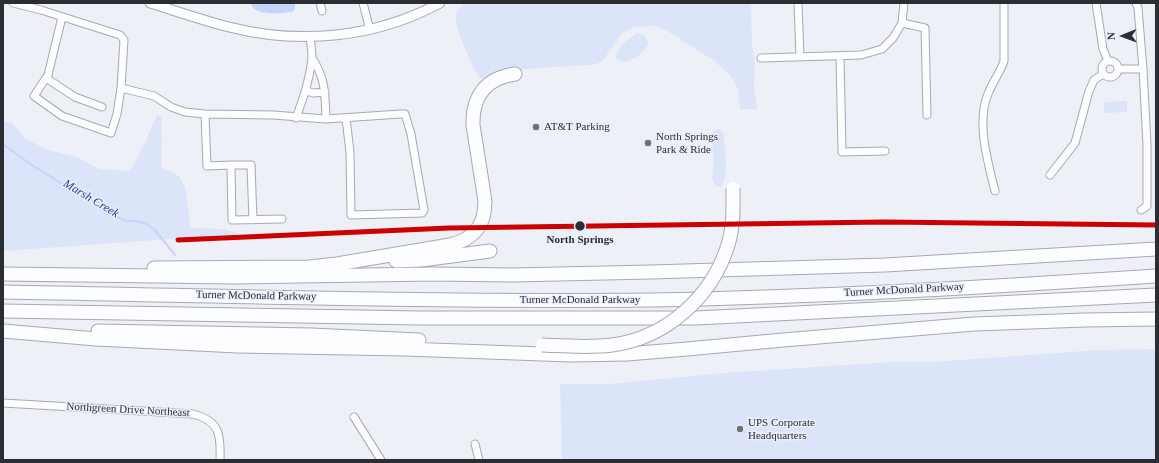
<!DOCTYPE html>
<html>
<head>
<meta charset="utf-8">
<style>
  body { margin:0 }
  #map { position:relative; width:1159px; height:463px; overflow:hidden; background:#eef0f7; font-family:"Times New Roman",serif }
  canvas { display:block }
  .frame { position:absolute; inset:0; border:4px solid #2b2d32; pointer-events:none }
  .north { position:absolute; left:1103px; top:16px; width:40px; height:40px; -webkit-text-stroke:3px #eaeffb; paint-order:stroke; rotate:269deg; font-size:11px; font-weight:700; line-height:16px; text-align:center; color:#2b2d32 }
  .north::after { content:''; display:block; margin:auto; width:14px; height:18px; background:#2b2d32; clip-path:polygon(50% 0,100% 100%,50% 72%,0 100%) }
</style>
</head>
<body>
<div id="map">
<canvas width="1159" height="463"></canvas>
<div class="frame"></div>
<div class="north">N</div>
</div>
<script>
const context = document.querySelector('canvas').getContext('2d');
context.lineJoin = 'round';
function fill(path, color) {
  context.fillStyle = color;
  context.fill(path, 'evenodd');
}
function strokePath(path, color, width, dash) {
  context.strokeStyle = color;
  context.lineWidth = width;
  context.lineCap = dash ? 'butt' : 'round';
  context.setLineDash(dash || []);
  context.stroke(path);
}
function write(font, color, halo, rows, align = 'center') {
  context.font = font + ' "Times New Roman",serif';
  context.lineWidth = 3;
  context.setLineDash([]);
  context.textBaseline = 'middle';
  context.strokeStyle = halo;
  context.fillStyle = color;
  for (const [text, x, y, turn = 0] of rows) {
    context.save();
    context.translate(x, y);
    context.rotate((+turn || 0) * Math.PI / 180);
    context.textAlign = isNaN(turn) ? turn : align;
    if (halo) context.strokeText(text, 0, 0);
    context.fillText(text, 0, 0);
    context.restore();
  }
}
const green = new Path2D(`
  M 464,3 L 751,3 L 752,44 L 755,62 L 754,88 L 757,109 L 740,109 L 738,89 L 731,76 L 713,60 L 669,32 L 655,26 L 635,27 L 622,33 L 604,59 L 599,63 L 591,65 L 538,68 L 509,71 L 484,79 C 482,78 479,77 477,74 C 471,64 454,25 456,16 C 456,10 461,7 464,3 Z
  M 637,33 L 643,34 L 649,43 C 644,53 625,70 615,57 C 618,46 628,39 637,33 Z
  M 1127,101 L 1127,112 L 1104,113 L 1104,102 Z
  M 157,115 L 162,118 L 161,167 L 179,176 L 185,187 L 191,228 L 222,229 L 241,234 L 3,251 L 3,121 L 12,123 L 26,139 L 48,150 L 77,157 L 99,169 L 130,171 L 144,145 Z
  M 719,129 L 724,134 C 724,149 730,175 721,187 L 715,186 L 712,178 L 714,164 L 712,141 L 713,131 Z
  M 1156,349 L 1156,460 L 562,460 L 560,384 L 609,384 L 724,373 L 892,362 L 933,362 L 1098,350 Z`);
const water = new Path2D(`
  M 251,3 L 295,3 L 295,9 L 292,12 C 282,13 253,17 251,3 Z`);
const stream = new Path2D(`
  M 3,144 L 30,164 L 117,217 L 127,221 L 136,221 L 146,224 L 154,229 L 175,255`);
const minor = new Path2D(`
  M 13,3 L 41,10 L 120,35 L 124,40 L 121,88 L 117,114 L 111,133 L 62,116 L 34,96 L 48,75 L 62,17
  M 320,3 L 322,11
  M 363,3 L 370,30
  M 798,3 L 800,57
  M 1096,3 L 1103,49 L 1108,61
  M 1136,3 L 1138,8 L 1143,69 L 1147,145 L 1147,206 L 1141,210
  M 902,23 L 925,28 L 927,115
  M 840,56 L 842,152 L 885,151
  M 312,58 C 326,79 325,95 326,119
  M 761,58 L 861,55 L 882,49 L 893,38 L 902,23 L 904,3
  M1102 69a8 8 0 1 1 16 0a8 8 0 1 1-16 0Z
  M 1119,69 L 1143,69
  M 46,78 L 75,97 L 102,107
  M 121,88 L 154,96 L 171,107 L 185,112 L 205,114 L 273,115 L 326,119 L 401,114 L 405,114 L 411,134 L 424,210 L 422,213 L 351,215 L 350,152 L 346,118
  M 306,91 L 314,93 L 325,92
  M 205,114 L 207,166 L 231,165 L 232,220 L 282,219
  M 296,118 C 304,96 309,82 312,59 C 312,52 311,44 310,37
  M 231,165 L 251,165 L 253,220
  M 1050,175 L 1075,143 L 1089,91 L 1094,80 L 1103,74
  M 995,191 C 988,163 976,122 988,94 C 992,83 1000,73 1004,61 L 1004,3
  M 3,403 L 193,414 C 220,421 221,435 220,460
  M 354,417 L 381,460
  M 475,444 L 479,460`);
const tertiary = new Path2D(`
  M 150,3 C 176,11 202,20 229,27 C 300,45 375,38 440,3`);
const motorway = new Path2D(`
  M 396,261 L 421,260 L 490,251
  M 154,268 L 309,267 L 337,264 L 450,245 C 474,239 485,226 485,201 L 473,125 C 472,96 486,78 515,74
  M 3,274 L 234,277 L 434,274 L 513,275 L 651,272 L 885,265 L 1156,249
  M 3,292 C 219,296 436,302 652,300 C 820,297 988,287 1156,276
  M 3,311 L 419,318 L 696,318 L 1156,295
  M 3,331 L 96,339 L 238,346 L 405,349 L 570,355 L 627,354 L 687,349 L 783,340 L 974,324 L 1085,320 L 1156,319
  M 98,331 L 311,335 L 419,340`);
const motorwayBridge = new Path2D(`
  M 542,345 C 566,346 589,348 612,345 C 666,338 712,297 728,245 C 734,226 733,207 733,188`);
const metro1 = new Path2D(`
  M 178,240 L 449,228 L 884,222 L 1156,225`);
const markers = [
  [536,127,4,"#6f7177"],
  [648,143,4,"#6f7177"],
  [580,226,5.5,"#2b2d32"],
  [740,429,4,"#6f7177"]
];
const poiNames = [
  ["AT&T Parking",544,127],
  ["North Springs",656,137],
  ["Park & Ride",656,150],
  ["UPS Corporate",748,423],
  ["Headquarters",748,436]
];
const stopNames = [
  ["North Springs",580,240]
];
const streetNames = [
  ["Turner McDonald Parkway",904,290,-3],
  ["Turner McDonald Parkway",256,296,1],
  ["Turner McDonald Parkway",580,300],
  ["Northgreen Drive Northeast",128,410,3]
];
const waterNames = [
  ["Marsh Creek",91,199,31]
];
fill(green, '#dce4f9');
fill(water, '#c5d4f9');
strokePath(stream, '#c5d4f9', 2);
strokePath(minor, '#a7a9ae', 9);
strokePath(tertiary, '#a7a9ae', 11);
strokePath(motorway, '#a7a9ae', 15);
strokePath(minor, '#fcfdfe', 7);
strokePath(tertiary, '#fcfdfe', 9);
strokePath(motorway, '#fcfdfe', 13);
strokePath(motorwayBridge, '#a7a9ae', 15, []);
strokePath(motorwayBridge, '#fcfdfe', 13);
strokePath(metro1, '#c00', 5);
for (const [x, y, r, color] of markers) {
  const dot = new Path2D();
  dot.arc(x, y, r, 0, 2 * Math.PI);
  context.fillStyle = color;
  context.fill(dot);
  strokePath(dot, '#eaeffb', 1.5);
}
write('11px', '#2b2d32', '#eaeffb', poiNames, 'left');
write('bold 11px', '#2b2d32', '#eaeffb', stopNames);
write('11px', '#2b2d32', '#eaeffb', streetNames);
write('italic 12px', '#243f9c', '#eaeffb', waterNames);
</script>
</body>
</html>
